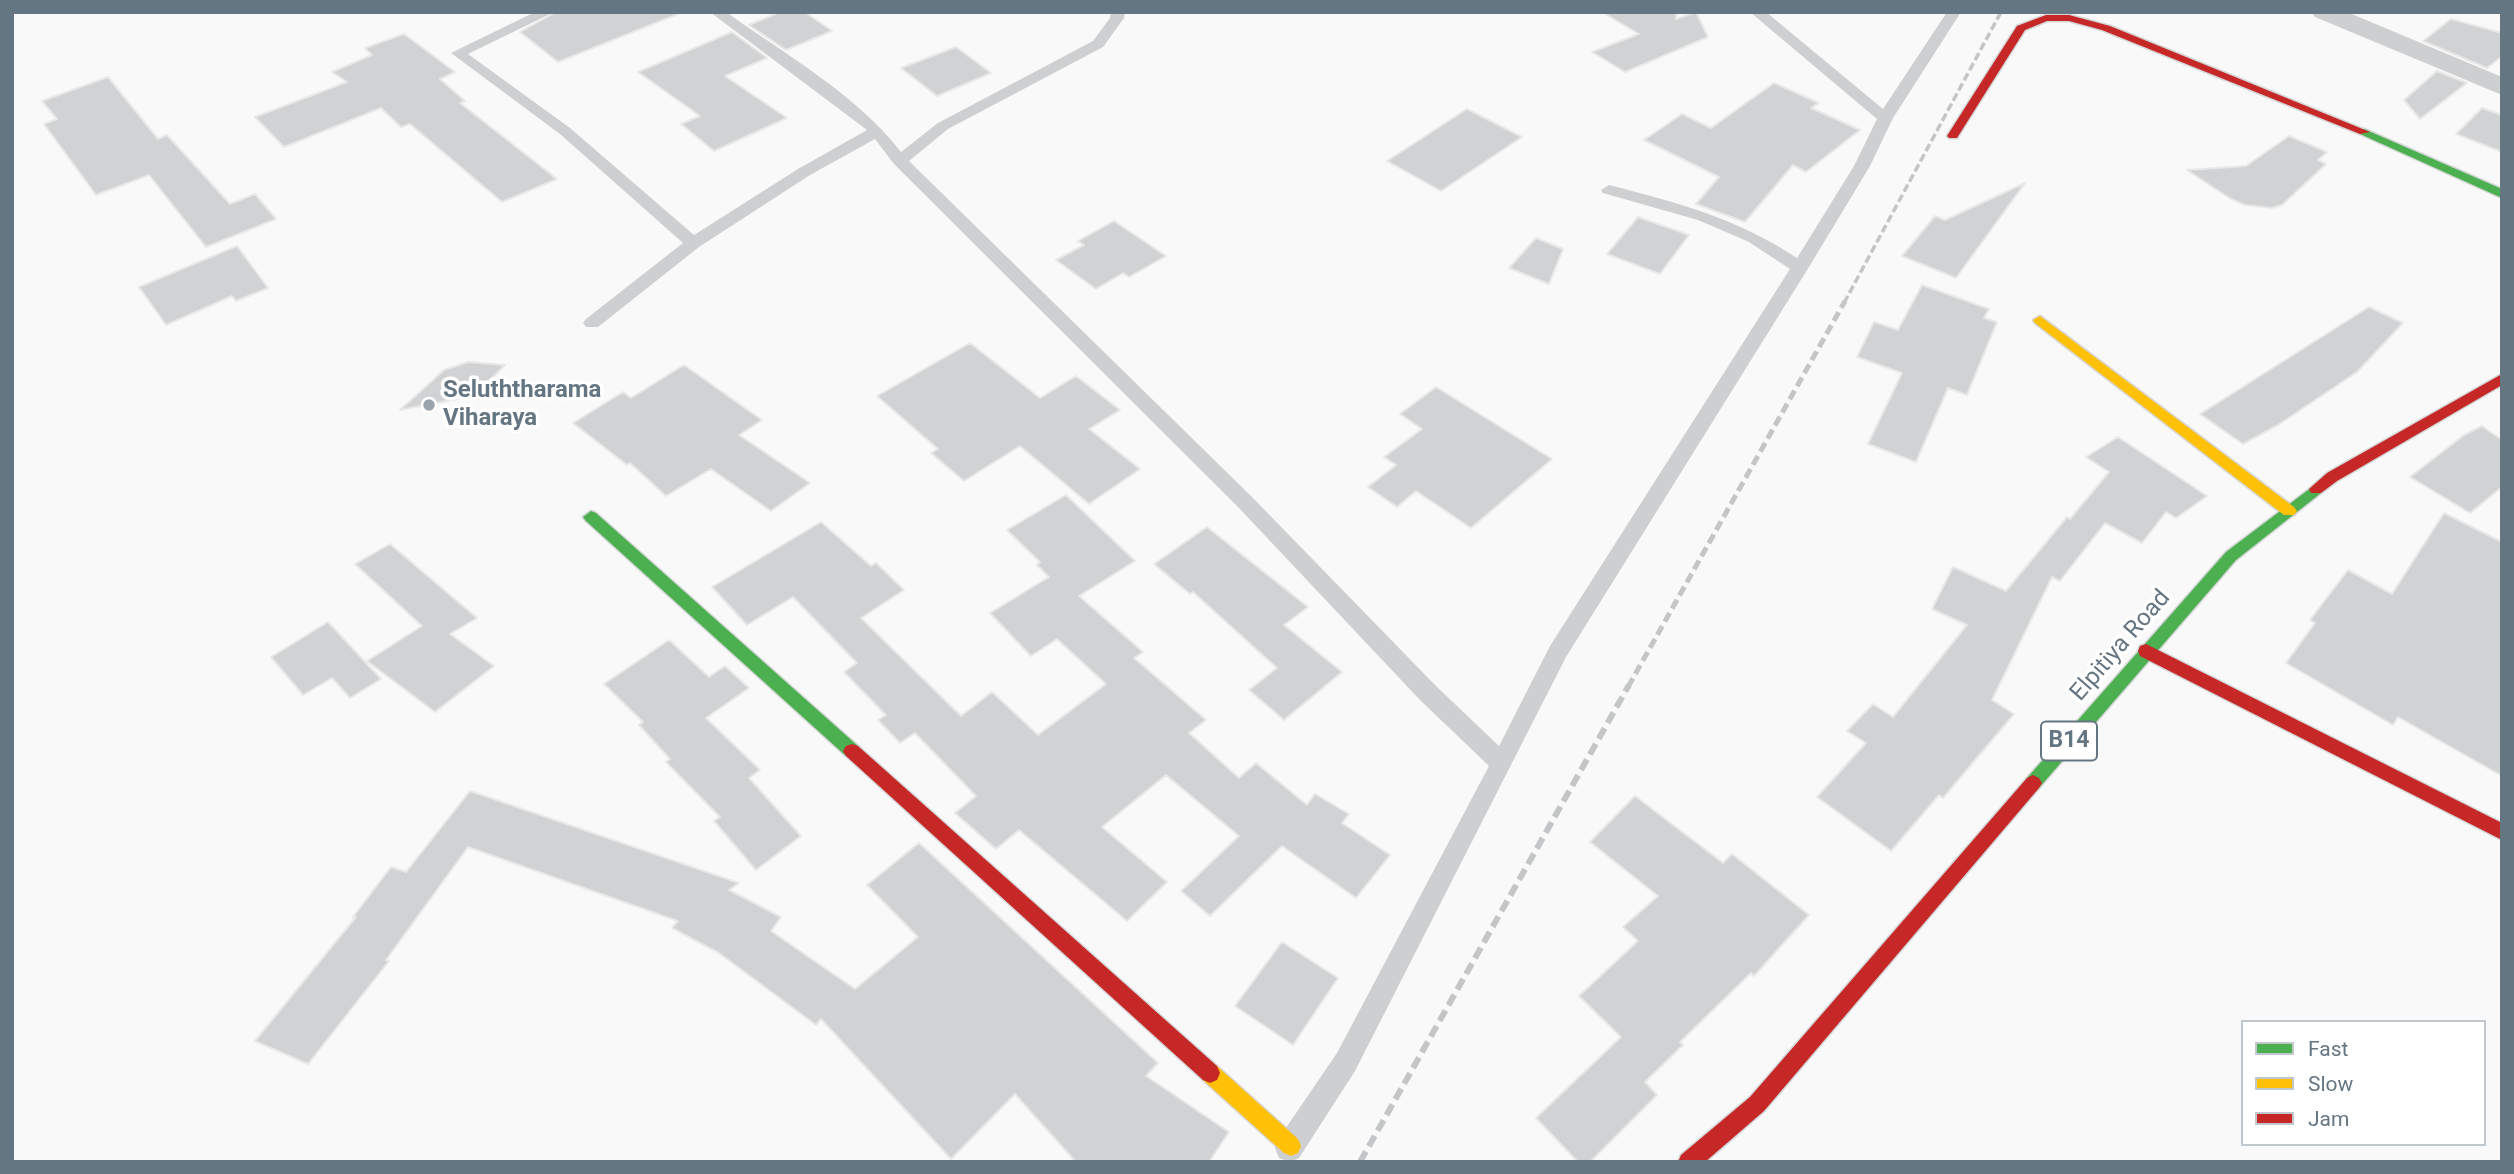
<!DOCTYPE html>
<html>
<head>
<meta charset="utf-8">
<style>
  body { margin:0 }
  #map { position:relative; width:2514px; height:1174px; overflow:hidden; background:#f9f9f9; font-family:Roboto,sans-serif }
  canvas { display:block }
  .frame { position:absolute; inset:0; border:14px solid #657683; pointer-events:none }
  .legend { position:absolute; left:2241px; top:1020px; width:245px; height:126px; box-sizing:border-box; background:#fff; border:2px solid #c1c8cd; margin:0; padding:9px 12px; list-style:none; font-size:21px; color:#657683 }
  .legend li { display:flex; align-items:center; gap:14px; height:35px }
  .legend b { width:35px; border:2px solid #c1c8cd }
</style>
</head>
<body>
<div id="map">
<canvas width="2514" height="1174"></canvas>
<div class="frame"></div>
<ul class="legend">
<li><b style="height:9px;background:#4caf50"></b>Fast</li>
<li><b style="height:9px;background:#ffc107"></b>Slow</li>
<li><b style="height:9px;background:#c62828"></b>Jam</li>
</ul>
</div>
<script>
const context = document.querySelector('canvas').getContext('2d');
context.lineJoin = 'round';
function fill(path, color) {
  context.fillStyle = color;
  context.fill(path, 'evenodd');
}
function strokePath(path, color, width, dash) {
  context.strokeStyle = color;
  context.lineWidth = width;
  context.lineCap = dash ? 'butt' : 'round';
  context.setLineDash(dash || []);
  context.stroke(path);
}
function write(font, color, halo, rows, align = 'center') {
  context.font = font + ' Roboto,sans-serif';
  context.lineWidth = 7;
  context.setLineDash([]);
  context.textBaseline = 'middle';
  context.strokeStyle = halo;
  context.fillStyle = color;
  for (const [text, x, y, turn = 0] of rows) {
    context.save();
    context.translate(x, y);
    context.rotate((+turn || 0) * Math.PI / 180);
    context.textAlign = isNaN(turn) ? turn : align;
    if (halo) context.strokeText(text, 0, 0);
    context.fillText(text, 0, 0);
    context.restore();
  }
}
const building = new Path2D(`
  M 556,12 L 678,12 L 678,14 L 558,62 L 520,32 Z
  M 780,12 L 805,12 L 832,31 L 786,50 L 749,25 Z
  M 1602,12 L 1676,12 L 1676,19 L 1696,12 L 1708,37 L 1625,72 L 1592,52 L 1639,34 Z
  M 2451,19 L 2502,33 L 2502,56 L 2487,68 L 2423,41 Z
  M 732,32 L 767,58 L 725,76 L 787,118 L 714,151 L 681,124 L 700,116 L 638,72 Z
  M 404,34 L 455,72 L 440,79 L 465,101 L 460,103 L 557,179 L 502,202 L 410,124 L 401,127 L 381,108 L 284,147 L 255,117 L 347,82 L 332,72 L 372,55 L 365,48 Z
  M 956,47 L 991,73 L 937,96 L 901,68 Z
  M 2437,71 L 2467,83 L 2420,119 L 2404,100 Z
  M 108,77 L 158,139 L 167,135 L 230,204 L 255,194 L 276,219 L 206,247 L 149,175 L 96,195 L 44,124 L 57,119 L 42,101 Z
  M 1774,83 L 1819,103 L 1811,108 L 1860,130 L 1806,172 L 1793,165 L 1745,222 L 1696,204 L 1719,177 L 1644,140 L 1682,114 L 1711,128 Z
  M 2482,108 L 2502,115 L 2502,152 L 2456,134 Z
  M 1467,109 L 1522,137 L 1441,191 L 1387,161 Z
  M 2289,136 L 2327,152 L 2318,160 L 2326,164 L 2282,205 L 2272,208 L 2245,205 L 2231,199 L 2187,170 L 2246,166 Z
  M 2025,183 L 1956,278 L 1902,256 L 1935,216 L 1945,220 Z
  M 1638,217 L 1689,235 L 1660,274 L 1607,254 Z
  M 1114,221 L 1166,256 L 1129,277 L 1123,273 L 1096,289 L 1056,260 L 1084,245 L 1078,241 Z
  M 1536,238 L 1563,249 L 1549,284 L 1509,268 Z
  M 237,246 L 268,288 L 236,301 L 232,296 L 166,325 L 139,287 Z
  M 1922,285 L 1989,309 L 1984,318 L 1997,322 L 1967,395 L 1948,388 L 1916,462 L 1868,444 L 1902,373 L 1857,357 L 1874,322 L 1898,330 Z
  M 2369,307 L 2403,323 L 2357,372 L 2278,425 L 2243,444 L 2200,414 Z
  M 970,343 L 1040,398 L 1076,376 L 1120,410 L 1089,429 L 1140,469 L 1089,504 L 1020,446 L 964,481 L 931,453 L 938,449 L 877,396 Z
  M 468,362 L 505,365 L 479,391 L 467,397 L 400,410 L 444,370 Z
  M 684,365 L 762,420 L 739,435 L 810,483 L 771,511 L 711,469 L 666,496 L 630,463 L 627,465 L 573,423 L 623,392 L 631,398 Z
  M 1436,387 L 1552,459 L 1471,528 L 1416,491 L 1397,507 L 1368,487 L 1396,465 L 1384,457 L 1422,429 L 1400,414 Z
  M 2482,426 L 2502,440 L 2502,487 L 2470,513 L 2410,477 L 2464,435 Z
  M 2118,437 L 2207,496 L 2176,518 L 2166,512 L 2142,543 L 2105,523 L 2060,581 L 2052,577 L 1992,700 L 2014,714 L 1943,798 L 1939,795 L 1891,851 L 1817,797 L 1866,743 L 1847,731 L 1873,704 L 1893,717 L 1967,625 L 1932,609 L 1953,567 L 2006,591 L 2067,517 L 2070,519 L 2109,472 L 2086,457 Z
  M 1066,495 L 1135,561 L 1079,596 L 1143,652 L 1134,658 L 1206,720 L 1189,733 L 1239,778 L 1256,763 L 1307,805 L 1315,794 L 1349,814 L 1342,823 L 1390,855 L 1356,898 L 1282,846 L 1210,916 L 1181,891 L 1239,836 L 1166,775 L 1102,827 L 1167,882 L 1127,921 L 1019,830 L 996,849 L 955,813 L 976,796 L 915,733 L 900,743 L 878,720 L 886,715 L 844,672 L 857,663 L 793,597 L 747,625 L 712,587 L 821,522 L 871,566 L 876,563 L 904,590 L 861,618 L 961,716 L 992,692 L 1038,735 L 1106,684 L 1057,639 L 1031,656 L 990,613 L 1049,577 L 1037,565 L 1040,562 L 1007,530 Z
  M 2444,513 L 2502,542 L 2502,776 L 2398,717 L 2393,725 L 2286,663 L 2315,623 L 2310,620 L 2348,570 L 2392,594 Z
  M 1207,527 L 1308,607 L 1284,625 L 1342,672 L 1284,720 L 1249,690 L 1277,668 L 1193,592 L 1190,594 L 1154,564 Z
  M 390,544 L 477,618 L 450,634 L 494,666 L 435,712 L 367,661 L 422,626 L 355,564 Z
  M 328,622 L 381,679 L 350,698 L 332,678 L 303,695 L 271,657 Z
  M 669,640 L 709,677 L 725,666 L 749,688 L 706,718 L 760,770 L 749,778 L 801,836 L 756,870 L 714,821 L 720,817 L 666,762 L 670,759 L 639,725 L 643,722 L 604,684 Z
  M 470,791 L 739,883 L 729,890 L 781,917 L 771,931 L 855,989 L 918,937 L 867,885 L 919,843 L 1158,1063 L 1146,1076 L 1229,1132 L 1209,1162 L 1076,1162 L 1015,1094 L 951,1159 L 821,1019 L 816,1025 L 719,953 L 672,928 L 678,921 L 468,847 L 386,960 L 389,961 L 308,1064 L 255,1041 L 356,917 L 353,917 L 391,867 L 406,872 Z
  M 1635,796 L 1723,863 L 1732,854 L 1809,915 L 1754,976 L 1751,973 L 1680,1042 L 1683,1045 L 1645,1082 L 1657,1095 L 1590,1162 L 1578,1162 L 1536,1118 L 1621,1037 L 1579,996 L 1638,941 L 1623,927 L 1658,896 L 1590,842 Z
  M 1282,942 L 1338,978 L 1293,1045 L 1235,1006 Z`);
const lane = new Path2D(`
  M 535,12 L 554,12 L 468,54 L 570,128 L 694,235 L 798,169 L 867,130 L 710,12 L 726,12 C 786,55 856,94 901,152 L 938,123 L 1093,41 L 1110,18 L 1111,12 L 1125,12 L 1124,18 L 1103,47 L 948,129 L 909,161 L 1252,497 L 1436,686 L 1499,746 L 1550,646 L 1790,269 L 1749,242 L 1698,220 L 1603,193 L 1601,190 L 1609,185 C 1679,203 1736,218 1797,258 L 1854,166 L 1877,119 L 1750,12 L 1766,12 L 1883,109 L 1947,12 L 1961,12 L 1893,118 L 1870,166 L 1809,267 L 1566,657 L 1355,1071 L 1299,1158 L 1290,1162 L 1279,1158 L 1275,1148 L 1279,1138 L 1337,1053 L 1489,766 L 1420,700 L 1238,507 L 894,164 L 875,139 L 810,175 L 699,247 L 598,327 L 586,327 L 583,323 L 586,319 L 683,243 L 560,134 L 451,53 Z`);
const street = new Path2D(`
  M 2311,12 L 2347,12 L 2502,77 L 2502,95 L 2315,17 Z`);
const fast = new Path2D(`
  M 2364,129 L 2502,189 L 2502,198 L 2360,134 L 2358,132 Z
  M 2316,484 L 2321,485 L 2323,489 L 2321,493 L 2236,560 L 2039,788 L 2033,791 L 2027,788 L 2024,783 L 2027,778 L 2226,552 Z
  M 591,511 L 596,513 L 858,746 L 861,751 L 858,756 L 852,758 L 846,756 L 586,521 L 583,517 Z`);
const slow = new Path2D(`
  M 2040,316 L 2294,507 L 2297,511 L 2294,515 L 2284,515 L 2035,323 L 2033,320 Z
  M 1210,1063 L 1217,1066 L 1298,1139 L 1301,1146 L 1298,1153 L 1291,1156 L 1284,1153 L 1203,1080 L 1200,1073 L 1203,1066 Z`);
const jam = new Path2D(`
  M 2046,15 L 2069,15 L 2110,26 L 2370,132 L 2360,134 L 2102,30 L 2069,21 L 2047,21 L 2025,30 L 1957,138 L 1949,138 L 1947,136 L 2017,26 Z
  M 2502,374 L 2502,385 L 2337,481 L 2321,493 L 2311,493 L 2309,489 L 2327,473 Z
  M 2146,644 L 2502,823 L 2502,840 L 2140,656 L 2138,651 L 2140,646 Z
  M 852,744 L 858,746 L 1217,1066 L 1220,1073 L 1217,1080 L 1210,1083 L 1203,1080 L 846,756 L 843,751 L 846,746 Z
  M 2033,775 L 2039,778 L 2042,783 L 2039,788 L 1764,1111 L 1705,1162 L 1678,1162 L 1681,1155 L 1750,1097 L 2027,778 Z`);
const railFar2 = new Path2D(`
  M 1844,303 L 2001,12`);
const railFar1 = new Path2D(`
  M 1628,687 L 1845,301`);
const rail = new Path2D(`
  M 1360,1162 L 1629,685`);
const markers = [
  [429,405,7,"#99a4ac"]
];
const shields = [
  [2069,741,56]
];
const shieldNames = [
  ["B14",2069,741]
];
const poiNames = [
  ["Seluththarama",443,391],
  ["Viharaya",443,419]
];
const streetNames = [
  ["Elpitiya Road",2121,646,-49]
];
fill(building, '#d0d2d3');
strokePath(building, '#e8e8e8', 2);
strokePath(fast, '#d5d6d7', 3);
strokePath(slow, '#d5d6d7', 3);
strokePath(jam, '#d5d6d7', 3);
fill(lane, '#cecfd0');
fill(street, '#cecfd0');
fill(fast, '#4caf50');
fill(slow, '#ffc107');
fill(jam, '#c62828');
strokePath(railFar2, '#c3c5c6', 3.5, [8, 3.5]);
strokePath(railFar1, '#c3c5c6', 5, [10, 5]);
strokePath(rail, '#c3c5c6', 6, [12, 6]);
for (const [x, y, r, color] of markers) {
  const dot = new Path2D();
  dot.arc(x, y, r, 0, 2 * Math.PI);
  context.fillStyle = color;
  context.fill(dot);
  strokePath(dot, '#fff', 2.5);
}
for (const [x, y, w] of shields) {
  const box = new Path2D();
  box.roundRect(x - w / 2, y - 19.5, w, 39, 5);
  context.fillStyle = '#fff';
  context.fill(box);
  strokePath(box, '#657683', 2);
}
write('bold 23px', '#657683', null, shieldNames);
write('bold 24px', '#657683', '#fff', poiNames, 'left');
write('24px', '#657683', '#fff', streetNames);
</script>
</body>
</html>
